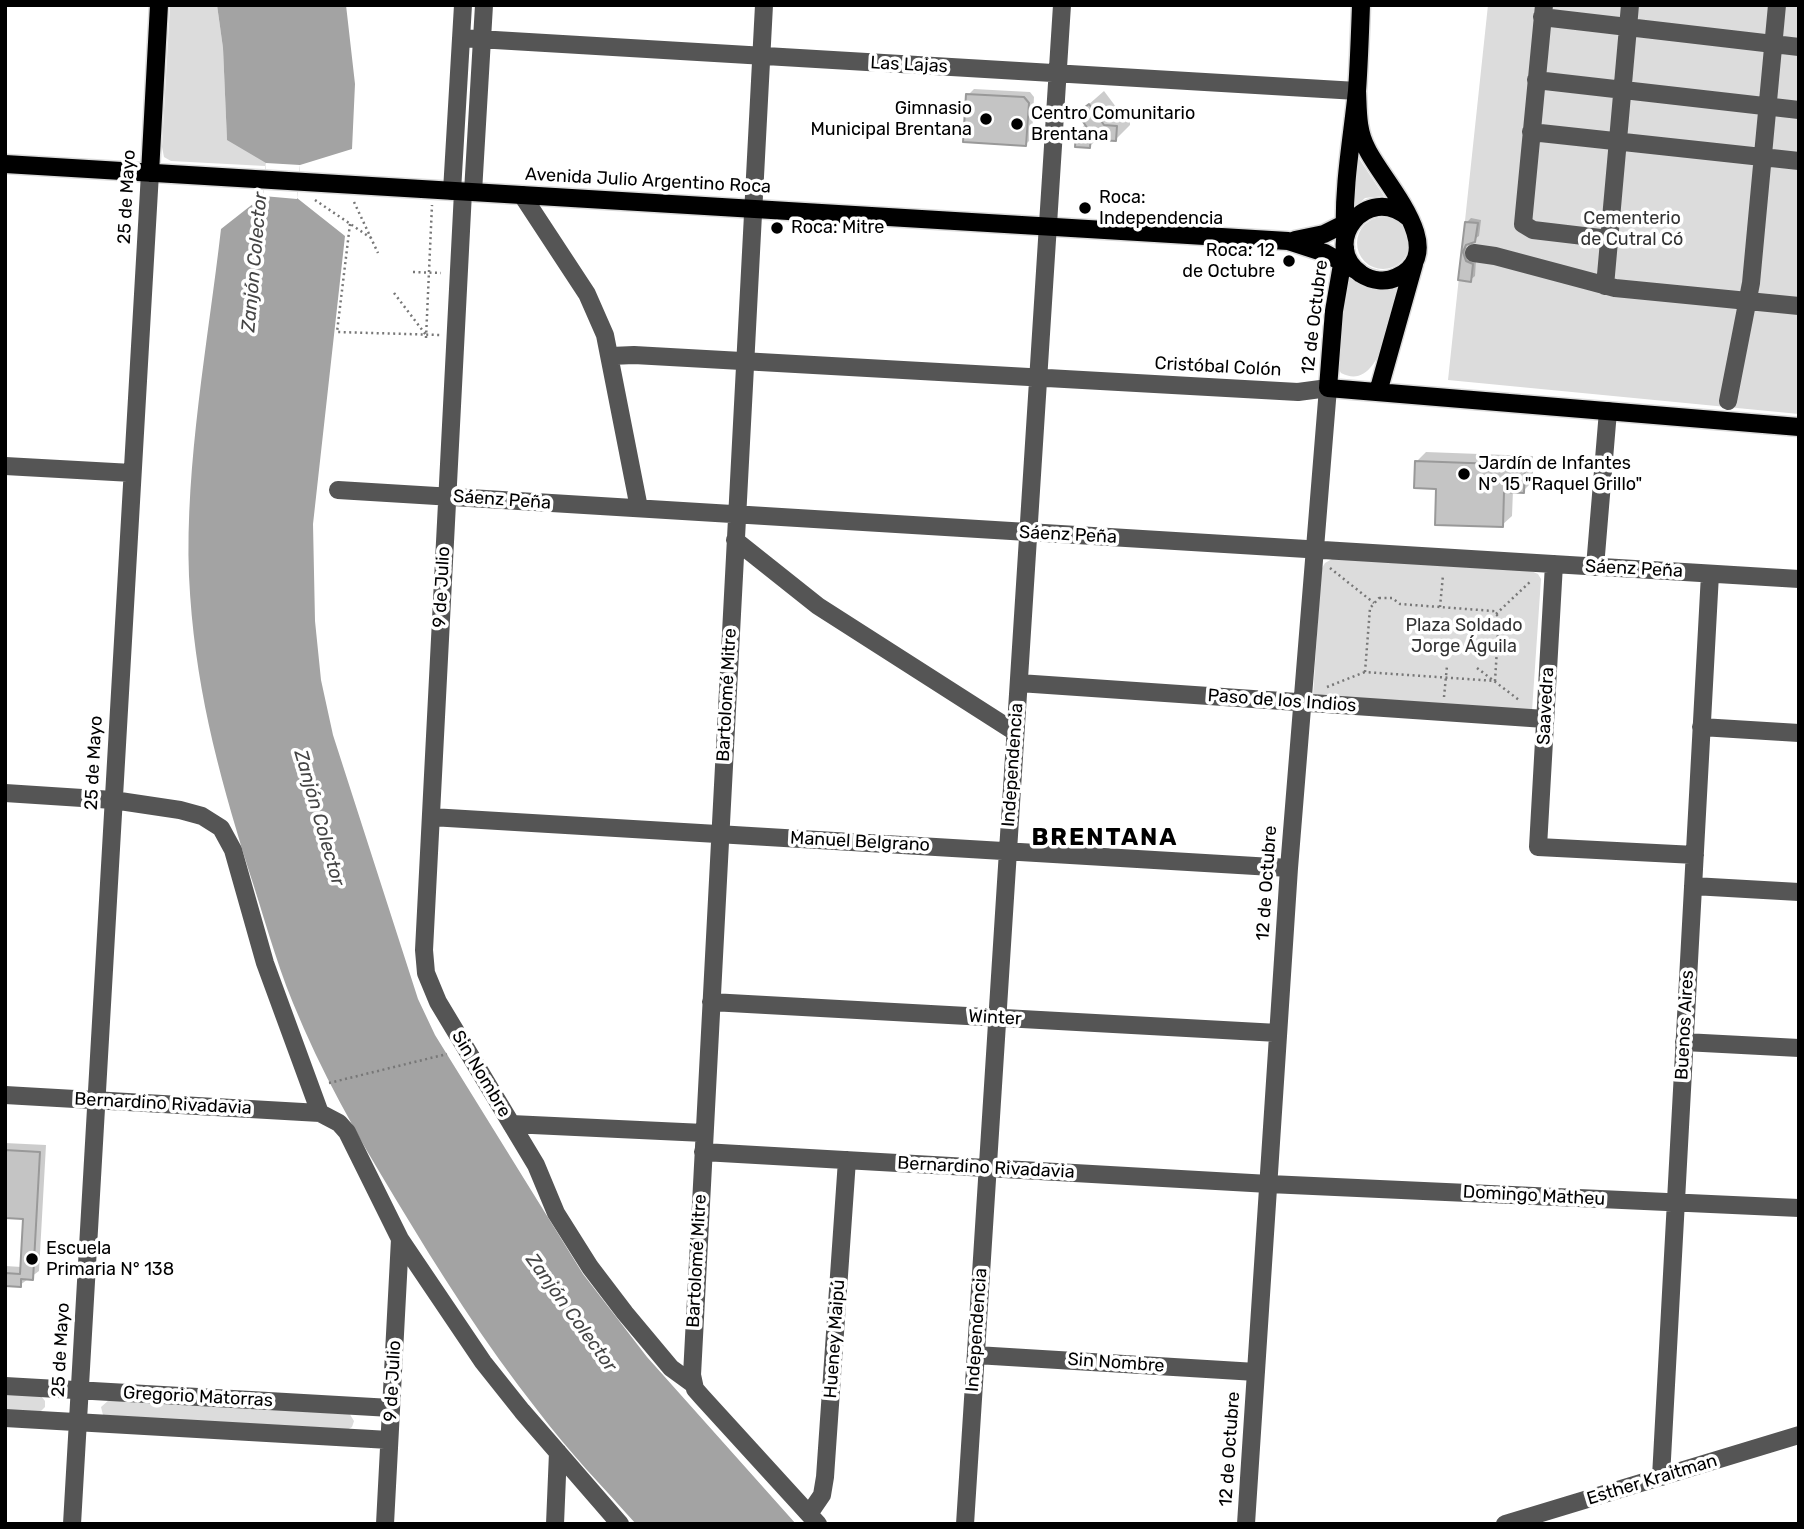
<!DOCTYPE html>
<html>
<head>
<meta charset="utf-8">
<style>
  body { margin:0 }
  #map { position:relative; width:1804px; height:1529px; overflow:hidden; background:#fff; font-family:Rubik,sans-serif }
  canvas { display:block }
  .frame { position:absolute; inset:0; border:7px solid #000; pointer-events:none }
</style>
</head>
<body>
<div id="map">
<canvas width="1804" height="1529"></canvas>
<div class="frame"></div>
</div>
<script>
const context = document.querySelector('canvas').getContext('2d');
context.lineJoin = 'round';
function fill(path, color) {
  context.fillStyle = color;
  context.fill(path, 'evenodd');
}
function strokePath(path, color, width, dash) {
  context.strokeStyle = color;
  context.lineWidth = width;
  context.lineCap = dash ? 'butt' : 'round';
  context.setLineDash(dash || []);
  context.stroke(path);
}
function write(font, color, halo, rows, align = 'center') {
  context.font = font + ' Rubik,sans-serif';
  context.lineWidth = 7;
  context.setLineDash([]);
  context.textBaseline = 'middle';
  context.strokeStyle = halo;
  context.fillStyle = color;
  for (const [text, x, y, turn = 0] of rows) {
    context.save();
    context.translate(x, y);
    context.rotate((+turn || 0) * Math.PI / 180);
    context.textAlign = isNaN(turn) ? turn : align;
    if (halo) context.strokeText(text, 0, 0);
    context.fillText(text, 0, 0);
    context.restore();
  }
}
const green = new Path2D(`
  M 170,5 L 217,5 L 223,48 L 227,140 L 313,5 L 265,166 L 171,161 L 164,157 L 162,147 Z
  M 1488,5 L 1799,5 L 1799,414 L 1448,380 Z
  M 1356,154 L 1384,196 L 1365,198 L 1352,210 Z
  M1357 243a26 26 0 1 1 52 0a26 26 0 1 1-52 0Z
  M 1346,272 C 1363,286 1376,295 1398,288 C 1391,313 1381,394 1341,373 L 1337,366 Z
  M 1334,558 L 1529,570 L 1538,574 L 1541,579 L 1532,711 L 1313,696 L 1321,570 L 1325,563 Z
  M 5,1393 L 41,1396 L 45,1401 L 45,1407 L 41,1411 L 5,1411 Z
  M 109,1400 L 349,1413 L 354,1421 L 352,1427 L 347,1430 L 108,1418 L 103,1415 L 101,1407 Z`);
const water = new Path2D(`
  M 217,5 L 346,5 L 355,84 L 352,149 L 300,165 L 297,198 L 345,236 L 313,524 L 315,621 L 321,680 L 333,735 L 418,999 L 435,1035 L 583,1274 L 647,1357 L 796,1524 L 636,1524 C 603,1487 568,1451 538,1411 C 485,1344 439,1271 395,1198 C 357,1135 321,1072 293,1003 C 275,959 263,913 248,868 C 217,768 194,682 189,576 C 185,463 208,342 221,229 L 263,196 L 266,163 L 227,140 L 223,48 Z`);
const pier = new Path2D(`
  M 266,163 L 300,165 L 297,199 L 263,196 Z`);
const shadow = new Path2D(`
  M 974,89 L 1030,92 L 1034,97 L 1032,138 L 1026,144 L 968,95 Z
  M 1104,91 L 1119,111 L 1130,112 L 1130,125 L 1115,140 L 1097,139 L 1090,146 L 1078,132 L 1086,123 L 1079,113 Z
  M 1471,218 L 1481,220 L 1479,236 L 1468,243 L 1466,247 L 1470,257 L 1476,260 L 1475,276 L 1470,280 L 1460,279 L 1466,223 Z
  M 1426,452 L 1533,456 L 1533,481 L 1523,491 L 1513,490 L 1512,516 L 1502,525 L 1438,487 L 1416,462 Z
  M 5,1143 L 46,1145 L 39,1271 L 20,1285 L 5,1284 L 5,1266 L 22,1267 L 25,1217 L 5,1216 Z`);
const building = new Path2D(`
  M 966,94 L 1024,97 L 1029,103 L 1026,146 L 963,142 Z
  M 1089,104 L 1104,125 L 1117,126 L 1116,141 L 1097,140 L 1091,133 L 1090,148 L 1075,147 L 1076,131 L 1090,132 L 1077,113 Z
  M 1465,222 L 1478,223 L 1475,242 L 1466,245 L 1463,252 L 1466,261 L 1473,264 L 1471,282 L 1458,280 Z
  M 1415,461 L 1525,465 L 1524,493 L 1504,492 L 1503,527 L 1435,525 L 1436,489 L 1414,488 Z
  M 5,1150 L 40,1152 L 33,1280 L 21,1279 L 21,1287 L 5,1286 L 5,1273 L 20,1274 L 23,1219 L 5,1218 Z`);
const path = new Path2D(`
  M 315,200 L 371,238
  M 354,202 L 378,253
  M 350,224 L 337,332 L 441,335
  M 413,272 L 441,273
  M 394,293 L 426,335
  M 426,338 L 432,205
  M 1330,568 L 1374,603
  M 1379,598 L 1392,598 L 1400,604 L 1493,611 L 1499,617 L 1495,681 L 1365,672 L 1370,608 Z
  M 1440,607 L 1443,575
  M 1496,614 L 1532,580
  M 1477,668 L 1519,700
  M 1327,687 L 1365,672
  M 1444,697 L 1447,666
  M 329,1083 L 447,1054`);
const minor = new Path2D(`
  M 764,5 L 692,1375 L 695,1389 L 702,1397 L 818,1524
  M 1544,5 L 1523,224 L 1533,230 L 1609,239
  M 1542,17 L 1799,47
  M 461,38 L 1357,91
  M 1536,80 L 1799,110
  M 1531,132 L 1799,161
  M 452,191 L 463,5
  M 463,192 L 424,950 L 426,973 L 438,1002 L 536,1165 L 556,1213 L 590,1267 L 625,1313 L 671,1368 L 693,1384
  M 473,192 L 484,5
  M 522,195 L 587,294 L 605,335 L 639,508
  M 1474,253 L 1495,256 L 1615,288 L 1799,306
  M 1605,286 L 1630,5
  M 611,356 L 634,355 L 1298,392 L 1328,388 L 1289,868 L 1246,1524
  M 1728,401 L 1751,283 L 1777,5
  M 5,466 L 132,473
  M 338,490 L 1799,579
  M 735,540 L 818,606 L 1015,732
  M 1554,564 L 1538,847 L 1695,855
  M 1595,567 L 1608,411
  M 1019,683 L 1545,719
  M 1701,727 L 1799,733
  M 5,793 L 113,800 L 180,810 L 202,816 L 221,828 L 233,850 L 265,963 L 320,1113
  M 431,817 L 1289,868
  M 1693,886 L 1799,892
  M 711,1002 L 1278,1033
  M 1684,1042 L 1799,1048
  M 5,1095 L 320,1113 L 339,1123 L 347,1132 L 400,1239 L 483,1362 L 522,1411 L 620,1524
  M 511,1124 L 704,1133
  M 703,1152 L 1269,1184 L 1799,1208
  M 976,1355 L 1256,1372
  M 5,1386 L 391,1408
  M 5,1418 L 389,1440
  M 1661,1477 L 1710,574
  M 809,1514 L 822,1495 L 825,1477 L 847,1160
  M 72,1524 L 150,173
  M 385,1524 L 400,1239
  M 555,1524 L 558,1452
  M 965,1524 L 1062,5
  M 1505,1524 L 1799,1435`);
const major = new Path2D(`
  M 1357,91 C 1358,111 1357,131 1367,149 C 1382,181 1452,251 1397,277 C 1386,283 1372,281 1361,274 C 1319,245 1366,181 1409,218
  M 5,164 L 1288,241 L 1325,253 L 1359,272
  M 150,173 L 159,5
  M 1345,235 C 1343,186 1352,139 1357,91 C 1359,63 1360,34 1361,5
  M 1295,240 L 1324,234 L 1354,219
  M 1345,247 L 1334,311 L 1328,388 L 1799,427
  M 1378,392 L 1414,264`);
const markers = [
  [986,119,7,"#000"],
  [1017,124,7,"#000"],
  [1085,208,7,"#000"],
  [777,228,7,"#000"],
  [1289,261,7,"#000"],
  [1464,474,7,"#000"],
  [32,1259,7,"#000"]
];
const streetNames = [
  ["Las Lajas",909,65,3],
  ["Avenida Julio Argentino Roca",648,181,3],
  ["25 de Mayo",127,197,-87],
  ["12 de Octubre",1315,317,-83],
  ["Cristóbal Colón",1218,367,3],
  ["Sáenz Peña",502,500,4],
  ["Sáenz Peña",1068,535,3],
  ["Sáenz Peña",1634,569,3],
  ["9 de Julio",442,587,-87],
  ["Bartolomé Mitre",727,695,-87],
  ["Paso de los Indios",1282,701,4],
  ["Saavedra",1546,706,-87],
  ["25 de Mayo",94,763,-87],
  ["Independencia",1013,765,-86],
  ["Manuel Belgrano",860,842,3],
  ["12 de Octubre",1267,883,-86],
  ["Winter",995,1018,3],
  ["Buenos Aires",1685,1025,-87],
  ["Sin Nombre",481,1074,59],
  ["Bernardino Rivadavia",163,1104,3],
  ["Bernardino Rivadavia",986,1168,3],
  ["Domingo Matheu",1534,1196,3],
  ["Bartolomé Mitre",697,1261,-87],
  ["Independencia",977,1330,-86],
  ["Hueney Maipú",835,1339,-86],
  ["25 de Mayo",61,1350,-87],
  ["Sin Nombre",1116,1363,4],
  ["9 de Julio",393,1381,-87],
  ["Gregorio Matorras",198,1397,3],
  ["12 de Octubre",1230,1449,-86],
  ["Esther Kraitman",1652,1480,-17]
];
const poiNames = [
  ["Gimnasio",972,109,"right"],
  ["Municipal Brentana",972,130,"right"],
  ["Centro Comunitario",1031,114],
  ["Brentana",1031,135],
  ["Roca:",1099,198],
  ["Independencia",1099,219],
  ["Roca: Mitre",791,228],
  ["Roca: 12",1275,251,"right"],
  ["de Octubre",1275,272,"right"],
  ["Jardín de Infantes",1478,464],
  ["N° 15 \"Raquel Grillo\"",1478,485],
  ["Escuela",46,1249],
  ["Primaria N° 138",46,1270]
];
const parkNames = [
  ["Cementerio",1632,219],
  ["de Cutral Có",1632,240],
  ["Plaza Soldado",1464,626],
  ["Jorge Águila",1464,647]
];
const waterNames = [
  ["Zanjón Colector",255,262,-85],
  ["Zanjón Colector",319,818,74],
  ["Zanjón Colector",571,1313,54]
];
const districtNames = [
  ["BRENTANA",1105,838]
];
fill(green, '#dcdcdc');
fill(water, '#a3a3a3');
fill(pier, '#fff');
fill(shadow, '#0003');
fill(building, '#c4c4c4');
strokePath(building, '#999', 2);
strokePath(major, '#dbdbdb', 21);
strokePath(path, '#777', 2.5, [2, 3.5]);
strokePath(minor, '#555', 18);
strokePath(major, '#000', 18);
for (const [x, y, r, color] of markers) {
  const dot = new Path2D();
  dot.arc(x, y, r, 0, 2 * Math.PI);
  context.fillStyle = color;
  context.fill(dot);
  strokePath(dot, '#fff', 2.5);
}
write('18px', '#000', '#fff', streetNames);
write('18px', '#000', '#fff', poiNames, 'left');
write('18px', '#333', '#fff', parkNames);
write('italic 19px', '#444', '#fff', waterNames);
context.letterSpacing = '2px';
write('bold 24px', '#000', '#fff', districtNames);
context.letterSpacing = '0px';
</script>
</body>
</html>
